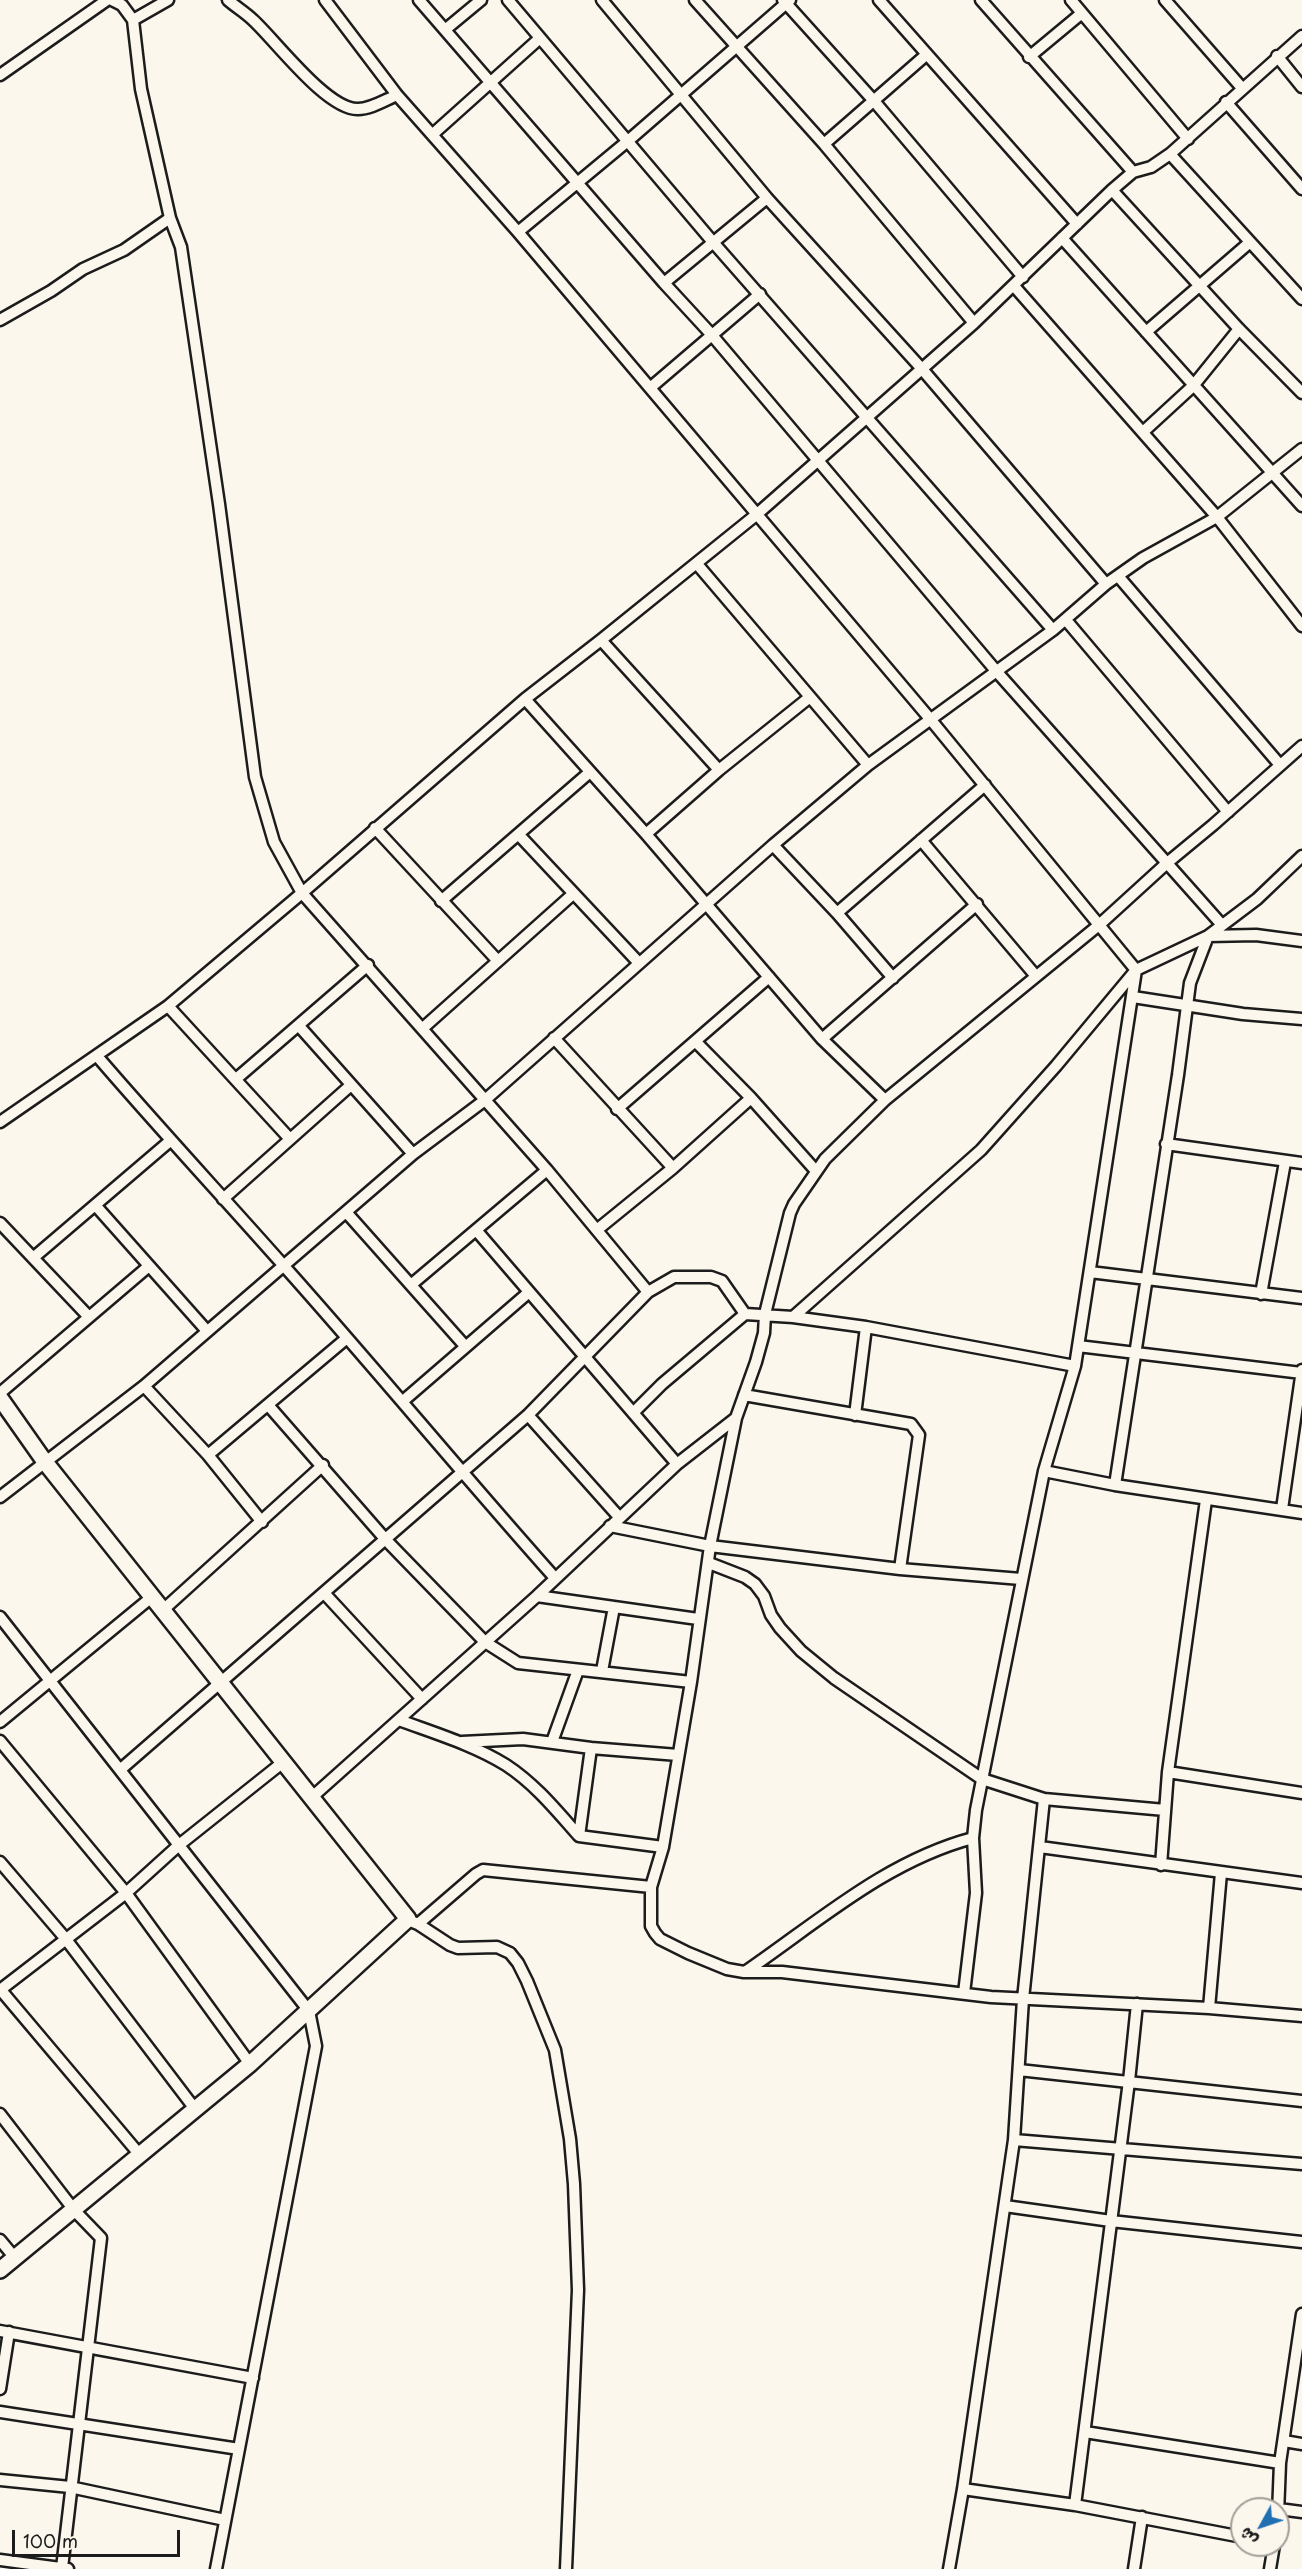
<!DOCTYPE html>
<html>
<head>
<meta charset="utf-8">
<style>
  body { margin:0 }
  #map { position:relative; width:1302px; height:2569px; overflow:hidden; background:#fbf7ec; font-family:"Playpen Sans","Playpen Sans Arabic",sans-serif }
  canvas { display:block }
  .north { position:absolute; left:1230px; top:2497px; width:60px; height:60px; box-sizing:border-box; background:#fbf7ec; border:2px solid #a29f99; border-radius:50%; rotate:230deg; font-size:16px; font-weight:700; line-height:24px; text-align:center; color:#1c1c1c }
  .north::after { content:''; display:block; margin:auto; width:21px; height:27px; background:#1f6fb2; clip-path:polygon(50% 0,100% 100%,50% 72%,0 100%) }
  .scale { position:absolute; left:12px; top:2530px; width:168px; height:27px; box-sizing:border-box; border:3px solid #1c1c1c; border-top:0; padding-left:8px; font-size:18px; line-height:21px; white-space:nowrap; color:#1c1c1c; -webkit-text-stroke:4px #fbf7ec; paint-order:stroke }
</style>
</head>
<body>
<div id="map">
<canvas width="1302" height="2569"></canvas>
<div class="north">ش</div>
<div class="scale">100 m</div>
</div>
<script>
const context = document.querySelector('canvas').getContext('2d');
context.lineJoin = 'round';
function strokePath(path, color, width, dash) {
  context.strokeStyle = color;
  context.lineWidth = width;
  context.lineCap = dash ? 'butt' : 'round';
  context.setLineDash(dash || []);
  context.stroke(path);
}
const street = new Path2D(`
  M 112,0 L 122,5 L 133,20 L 141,89 L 170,218 L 181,247 L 219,504 L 255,777 L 274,842 L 302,893 L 547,1170 L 648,1292
  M 228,0 C 236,7 246,13 253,20 C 276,41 327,110 358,109 C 371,109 385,100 397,95
  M 325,0 L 397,95 L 518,232 L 931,720 L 1136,970 L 1075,1366 L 1044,1471 L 976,1810 L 973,1838 L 976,1893 L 964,1993
  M 419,0 L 664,283 L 711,334 L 997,672 L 1222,925
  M 508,0 L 712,241 L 1053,630
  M 602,0 L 767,198 L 922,369 L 1106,584
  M 695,0 L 824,144 L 974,323
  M 783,0 L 874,101 L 1023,277
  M 879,0 L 1077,224
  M 981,0 L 1133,172
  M 1071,0 L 1188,139
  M 1165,0 L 1242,88
  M 133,20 L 168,0
  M 446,29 L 481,0
  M 1277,56 L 1302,87
  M 1029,57 L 1082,13
  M 0,75 L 107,0
  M 1226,102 L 1302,189
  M 433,134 L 540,38
  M 824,144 L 926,55
  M 1170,154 L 1302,299
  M 1112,190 L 1239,329 L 1302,393
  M 518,232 L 629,140 L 790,0
  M 1062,238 L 1302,506
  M 664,283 L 767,198
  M 1014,286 L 1217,517 L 1302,626
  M 0,320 L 51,291 L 83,269 L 124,250 L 170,218
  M 1146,332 L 1249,243
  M 650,388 L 760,294
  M 1143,432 L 1193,386 L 1239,329
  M 697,564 L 868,765
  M 1118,576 L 1280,765
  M 1066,620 L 1228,812
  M 601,640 L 719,770
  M 525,699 L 646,834 L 822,1039 L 885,1100
  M 1302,746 L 1213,825 L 1167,863 L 1099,925 L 885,1100 L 825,1159 L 794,1204 L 790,1213 L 765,1314 L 764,1333 L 756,1362 L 736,1418 L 710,1546 L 691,1682 L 663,1847 L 651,1887 L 651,1926 L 655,1933 L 660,1939 L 688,1953 L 727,1969 L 744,1972 L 782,1972 L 991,1997 L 1209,2008 L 1302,2016
  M 375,828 L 498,961
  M 646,834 L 719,770 L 810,697
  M 519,835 L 639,963
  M 921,840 L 1035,975
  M 773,845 L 837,913 L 893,978
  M 441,901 L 590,772
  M 837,913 L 985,785
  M 1133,997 L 1243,1014 L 1302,1019
  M 168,1006 L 290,1139
  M 299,1026 L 413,1154
  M 423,1028 L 573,894
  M 554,1038 L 673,1168
  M 822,1039 L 977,904
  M 696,1042 L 751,1098 L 816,1171
  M 97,1056 C 158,1127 222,1196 284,1266 C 376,1369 463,1475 555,1578
  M 236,1079 L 368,965
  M 617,1109 L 769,977
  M 0,1122 L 168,1006 L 302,893 L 525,699 L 601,640 L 756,515 L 974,323 L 1112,190 L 1133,172 L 1151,167 L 1170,154 L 1302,36
  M 1166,1144 L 1302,1163
  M 223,1199 L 351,1085
  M 96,1206 L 207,1331
  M 346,1212 L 465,1346
  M 0,1223 L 89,1317
  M 598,1229 L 673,1168 L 751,1098
  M 476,1230 L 677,1464
  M 33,1258 L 170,1141
  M 1090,1272 L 1302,1298
  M 412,1284 L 547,1170
  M 1261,1294 L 1285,1162
  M 793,1317 L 981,1150 L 1056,1066 L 1136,970 L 1208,936 L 1256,935 L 1302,941
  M 1078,1346 L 1302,1373
  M 144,1386 L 208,1455 L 262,1522
  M 0,1393 L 149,1266
  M 744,1395 L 911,1424 L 919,1435 L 900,1569
  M 403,1401 L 528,1293
  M 268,1405 L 386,1540 L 485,1642 L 518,1663 L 691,1682
  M 633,1413 L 662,1384 L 745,1314
  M 528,1415 L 619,1517
  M 855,1415 L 866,1327
  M 208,1455 L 347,1338
  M 1044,1471 L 1115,1485 L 1302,1513
  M 1115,1485 L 1178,1075 L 1190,983 L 1208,936 L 1257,899 L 1302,856
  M 0,1497 L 144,1386 L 413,1154 L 485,1100 L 773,845 L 868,765 L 1053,630 L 1106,584 L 1143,558 L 1217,517 L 1302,449
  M 1282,1509 L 1302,1370
  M 610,1526 L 710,1546 L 900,1569 L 1021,1579
  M 709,1563 L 745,1577 L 755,1584 L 764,1596 L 771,1615 L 780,1628 L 801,1651 L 834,1678 L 982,1779 L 1044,1799 L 1165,1810
  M 325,1594 L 422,1699
  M 537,1596 L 698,1619
  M 163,1610 L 323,1465
  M 0,1617 L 309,2011 L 316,2046 L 216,2569
  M 602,1671 L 614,1607
  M 399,1720 C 434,1733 474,1745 506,1765 C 535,1784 556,1810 579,1836 L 663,1847
  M 0,1722 L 153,1596
  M 0,1741 L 126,1893 L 250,2064
  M 462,1742 L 523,1739 L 591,1748 L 678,1755
  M 552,1742 L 578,1670
  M 121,1769 L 528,1415 L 648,1292 L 674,1277 L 711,1277 L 722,1281 L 745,1314 L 793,1317 L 866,1327 L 1075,1366
  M 1168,1772 L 1302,1793
  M 311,1798 L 537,1596 L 677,1464 L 736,1418
  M 579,1836 L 591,1748
  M 1040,1847 L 1302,1883
  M 0,1862 L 65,1938 L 195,2109
  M 1161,1865 L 1168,1772 L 1206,1500
  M 413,1922 L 418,1924 L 476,1874 L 483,1870 L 651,1887
  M 418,1924 L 450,1945 L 458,1948 L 497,1947 L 510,1953 L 518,1963 L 527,1981 L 555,2050 L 570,2139 L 574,2184 L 578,2290 L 566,2569
  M 745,1972 C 818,1922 886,1861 973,1838
  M 0,1989 L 140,2155
  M 0,1990 L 126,1893 L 179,1845 L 282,1763
  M 1209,2008 L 1221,1873
  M 1019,2070 L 1302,2101
  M 0,2114 L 74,2210 L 101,2238 L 62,2568
  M 1014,2140 L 1302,2164
  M 1005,2206 L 1111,2221 L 1302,2242
  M 0,2240 L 15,2258
  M 0,2331 L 253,2378
  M 0,2389 L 9,2332
  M 0,2412 L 239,2449
  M 1085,2432 L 1280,2463
  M 1284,2441 L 1302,2444
  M 0,2480 L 70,2487 L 225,2520
  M 963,2489 L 1075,2505 L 1242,2537
  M 1075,2505 L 1129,2081 L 1137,2004
  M 1279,2509 L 1302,2512
  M 1278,2514 L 1280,2463 L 1302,2314
  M 0,2560 L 68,2569
  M 949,2569 L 963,2489 L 1014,2140 L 1023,1999 L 1044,1799
  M 1134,2569 L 1142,2517
  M 1270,2569 L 1274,2545`);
const secondary = new Path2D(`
  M 0,1398 L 45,1462 L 408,1919 L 250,2064 L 0,2270`);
strokePath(street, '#1c1c1c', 15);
strokePath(secondary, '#1c1c1c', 20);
strokePath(street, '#fbf7ec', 10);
strokePath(secondary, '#fbf7ec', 15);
</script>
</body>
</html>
